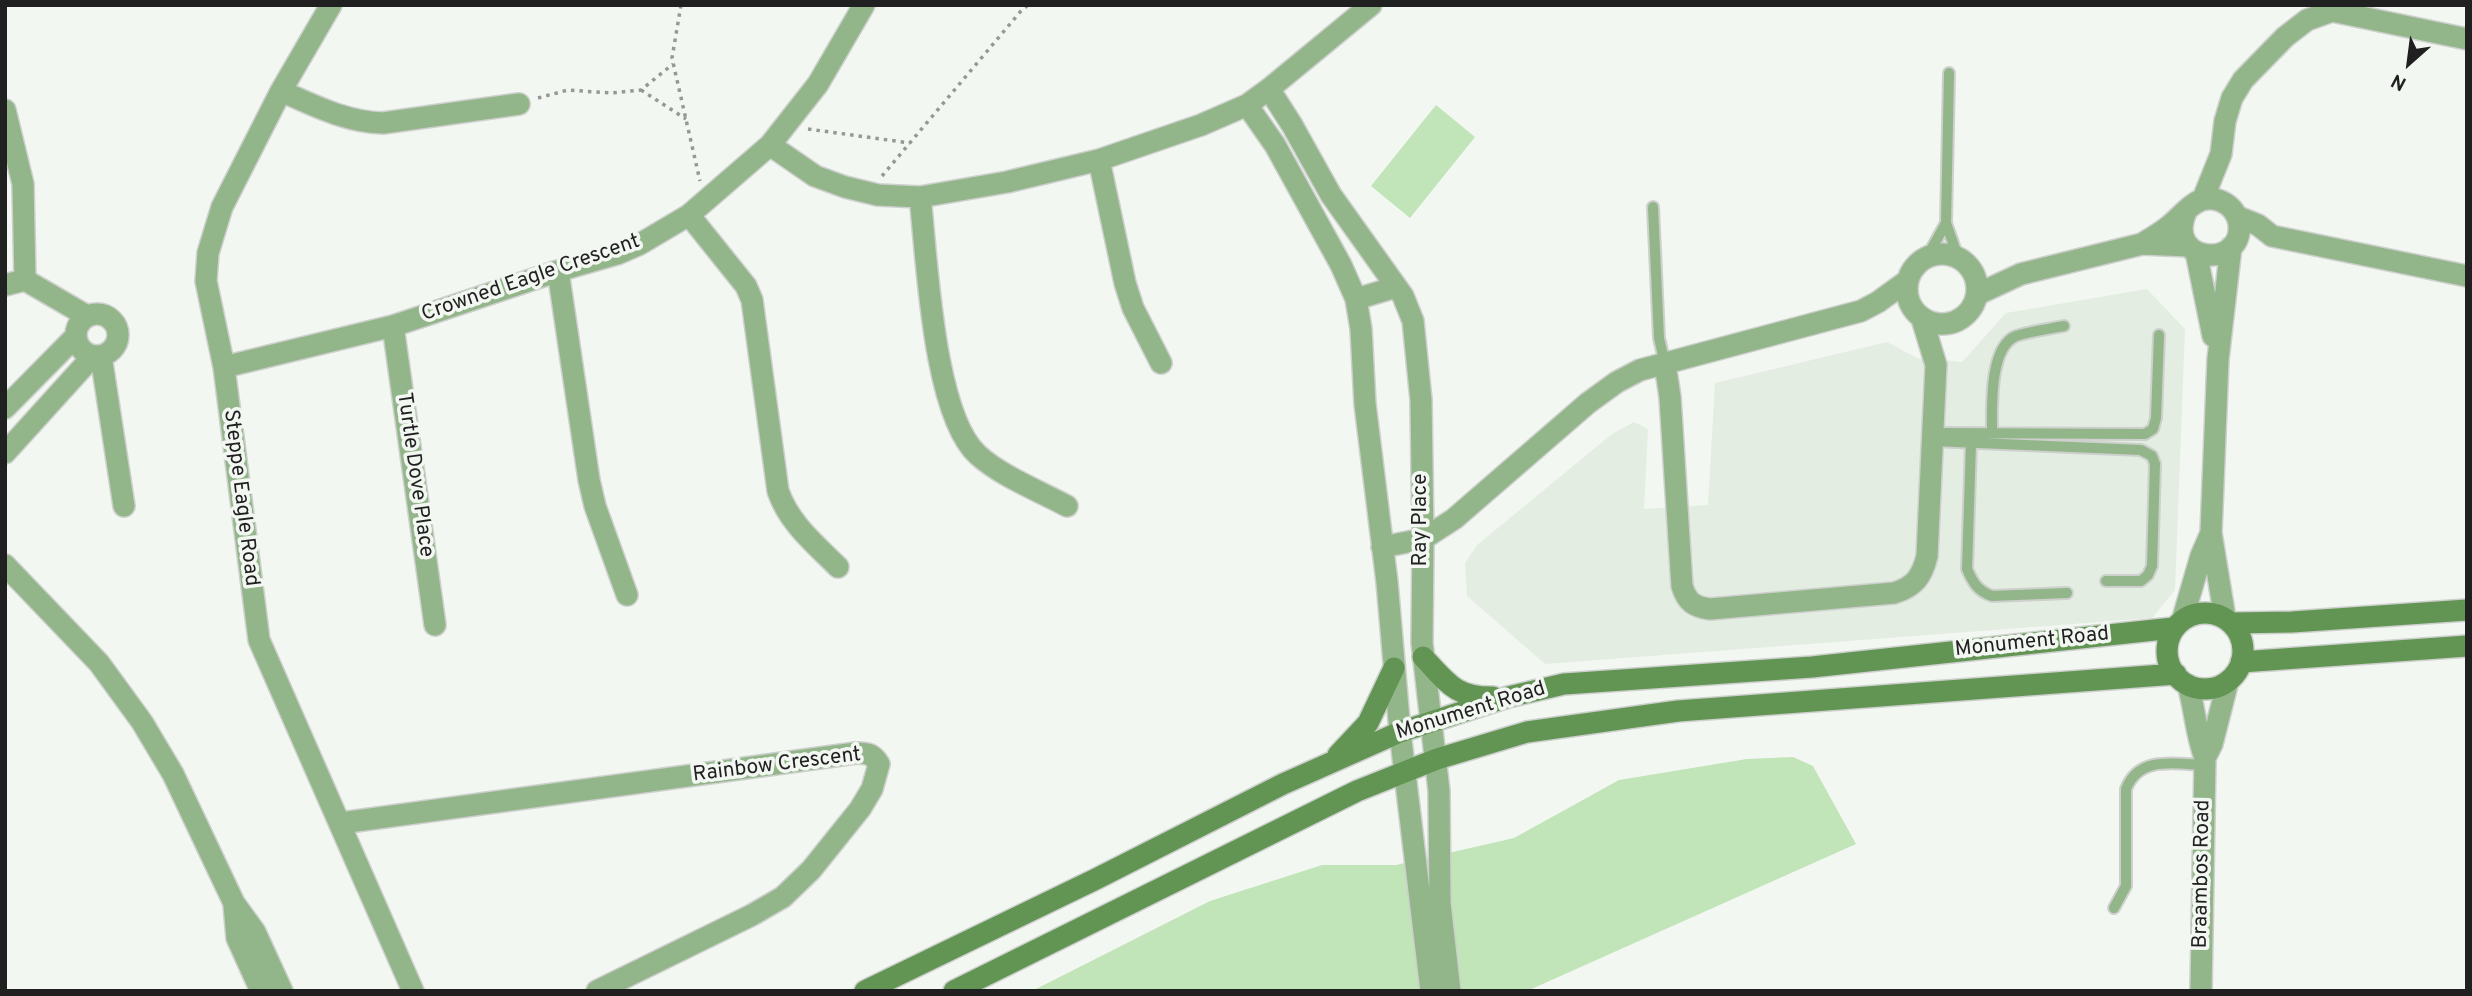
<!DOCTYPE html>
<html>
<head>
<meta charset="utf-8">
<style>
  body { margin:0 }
  #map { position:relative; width:2472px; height:996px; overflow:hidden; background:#f3f7f2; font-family:Overpass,sans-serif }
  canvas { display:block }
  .frame { position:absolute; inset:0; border:7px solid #1f201f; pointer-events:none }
  .north { position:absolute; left:2374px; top:28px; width:70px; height:70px; -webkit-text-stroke:5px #f3f7f2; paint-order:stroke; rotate:208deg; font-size:19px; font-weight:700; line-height:28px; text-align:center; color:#1f201f }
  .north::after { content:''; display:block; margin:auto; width:24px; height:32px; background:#1f201f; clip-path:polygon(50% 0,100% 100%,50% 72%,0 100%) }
</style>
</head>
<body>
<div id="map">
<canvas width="2472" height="996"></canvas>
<div class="frame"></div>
<div class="north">N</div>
</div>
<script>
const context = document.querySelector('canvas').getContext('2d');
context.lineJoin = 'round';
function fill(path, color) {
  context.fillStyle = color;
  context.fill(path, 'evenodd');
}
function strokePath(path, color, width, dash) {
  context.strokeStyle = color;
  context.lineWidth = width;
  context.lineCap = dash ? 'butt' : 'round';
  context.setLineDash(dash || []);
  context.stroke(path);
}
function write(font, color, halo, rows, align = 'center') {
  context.font = font + ' Overpass,sans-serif';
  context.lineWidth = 7;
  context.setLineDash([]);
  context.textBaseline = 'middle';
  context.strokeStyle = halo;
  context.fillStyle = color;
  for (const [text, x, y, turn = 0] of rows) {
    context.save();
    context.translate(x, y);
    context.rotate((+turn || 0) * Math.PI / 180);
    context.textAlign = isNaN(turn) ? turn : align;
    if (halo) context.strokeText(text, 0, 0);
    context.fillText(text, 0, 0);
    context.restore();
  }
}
const built = new Path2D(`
  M 2147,289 L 2185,329 L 2175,590 L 2152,618 L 1545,664 L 1467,596 L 1465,563 L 1477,545 L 1612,434 L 1634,422 L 1648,429 L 1644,509 L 1708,505 L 1715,383 L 1887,342 L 1917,358 L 1962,362 L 2006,313 Z`);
const green = new Path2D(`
  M 1436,105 L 1475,137 L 1410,218 L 1371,186 Z
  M 1793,757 L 1813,766 L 1856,844 L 1527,991 L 1032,991 L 1210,901 L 1322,865 L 1396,865 L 1514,838 L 1619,780 L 1747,759 Z`);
const path = new Path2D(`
  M 681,5 L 672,58 L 700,181
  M 641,90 L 686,119
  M 538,98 L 568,90 L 611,93 L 641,90 L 673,64
  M 808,129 L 910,143
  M 882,176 L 1021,11 L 1028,5`);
const service = new Path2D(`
  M 1949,73 L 1946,223 L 1958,257
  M 1653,207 L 1659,338 L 1665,364
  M 1927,257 L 1946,223
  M 1933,433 L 2145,434 L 2153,429 L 2156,418 L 2159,335
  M 1992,433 C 1992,408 1989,347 2016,336 C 2030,331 2049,329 2064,326
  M 1933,441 L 2141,450 L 2152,456 L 2155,464 L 2152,566 L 2148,575 L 2141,581 L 2106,581
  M 1971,443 L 1967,569 C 1973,583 1978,591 1992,596 L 2067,593
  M 2114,908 L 2126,886 L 2126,789 C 2139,755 2176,764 2205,765`);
const minor = new Path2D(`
  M 331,5 L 281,91 L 222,207 L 208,253 L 206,281 L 224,367 L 259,640 L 413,991
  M 2332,11 L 2467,39
  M 1269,89 L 1292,125 L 1331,195 L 1403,296 L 1413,321 L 1421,400 L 1423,539 L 1422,643 L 1439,791 L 1440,903 L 1450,991
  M 281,91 C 315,106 346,122 383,123 L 519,104
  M 1247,105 L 1275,145 L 1341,265 L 1356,299 L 1361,329 L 1365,404 L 1387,582 L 1400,732 L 1431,991
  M 5,110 L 23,184 L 25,280
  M 770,145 L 815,176 L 845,187 L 878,195 L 920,197 L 1007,182 L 1099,160 L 1201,125 L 1247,105 L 1269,89 L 1371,5
  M 1099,160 L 1125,283 L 1133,308 L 1161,363
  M 920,197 C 927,258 933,415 978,455 C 1001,476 1039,491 1067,506
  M 2203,199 L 2221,154 L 2225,121 L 2232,98 L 2243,80 L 2285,37 L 2307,20 L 2332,11
  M 689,215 L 746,286 L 752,300 L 778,491 C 789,523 814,543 838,567
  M 2238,217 L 2258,225 L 2272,236 L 2467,276
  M 2142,244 C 2151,238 2161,233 2169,226 C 2178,219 2185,210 2194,204 C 2212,191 2236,204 2239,224 C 2244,270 2164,264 2186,212
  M 2196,252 L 2213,336
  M1907 289a35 35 0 1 1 70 0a35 35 0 1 1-70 0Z
  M 558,271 L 589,480 L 595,506 L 627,595
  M 5,285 L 25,280 L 87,316
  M 1978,294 L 2021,274 L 2142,244 L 2189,246
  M 1356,299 L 1396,287
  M76 335a21 21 0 1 1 42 0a21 21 0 1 1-42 0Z
  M 393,326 L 435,625
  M 101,356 L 124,506
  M 1665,364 L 1670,397 L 1682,586 C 1687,602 1694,607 1710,609 L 1894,593 C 1914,587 1922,577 1927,556 L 1936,365 L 1922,319
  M 224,367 L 393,326 L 558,271 L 617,254 L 640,244 L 689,215 L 770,145 L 818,84 L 864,5
  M 5,408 L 76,336
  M 5,453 L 93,356
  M 1382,547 L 1423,539 L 1454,519 L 1588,403 L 1617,382 L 1640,370 L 1861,311 L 1878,302 L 1907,281
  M 5,565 L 99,663 L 142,722 L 173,774 L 234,903 L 255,932 L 282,991
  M 2183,618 L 2201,556 L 2211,533
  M 2225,618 L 2211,533 L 2218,359 L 2231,247
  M 2188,685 C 2195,709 2196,735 2205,758 L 2201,991
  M 2205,758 L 2212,744 L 2228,681
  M 341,823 L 856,753 C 868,753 873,754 879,764 L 872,789 L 860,809 L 811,870 L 783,897 L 752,915 L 597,991
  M 234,905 L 237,938 L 261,991`);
const secondary = new Path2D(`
  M2167 651a38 38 0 1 1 76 0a38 38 0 1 1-76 0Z
  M 2231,623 L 2292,622 L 2467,610
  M 1423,657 C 1447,682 1455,698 1493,697
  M 2241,662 L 2467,646
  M 1338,755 L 1368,723 L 1394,668
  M 865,991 L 1096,879 L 1283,784 L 1400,732 L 1508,697 L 1564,684 L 1812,667 L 2173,628
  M 954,991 L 1357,791 L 1437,759 L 1527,732 L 1678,711 L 2176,674`);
const streetNames = [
  ["Crowned Eagle Crescent",531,279,-19],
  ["Turtle Dove Place",414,475,82],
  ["Steppe Eagle Road",240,498,83],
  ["Ray Place",1422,520,-90],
  ["Monument Road",2032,643,-6],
  ["Monument Road",1471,712,-17],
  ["Rainbow Crescent",777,766,-7],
  ["Braambos Road",2203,874,-89]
];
fill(built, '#e4ede2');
fill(green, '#c2e4b9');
strokePath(service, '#cdd0cc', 14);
strokePath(minor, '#cdd0cc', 24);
strokePath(secondary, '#cdd0cc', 24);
strokePath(path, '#969895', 3.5, [3.5, 5]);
strokePath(service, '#93b58a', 10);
strokePath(minor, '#93b58a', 21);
strokePath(secondary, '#629554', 21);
write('21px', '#1f201f', '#f3f7f2', streetNames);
</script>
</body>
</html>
